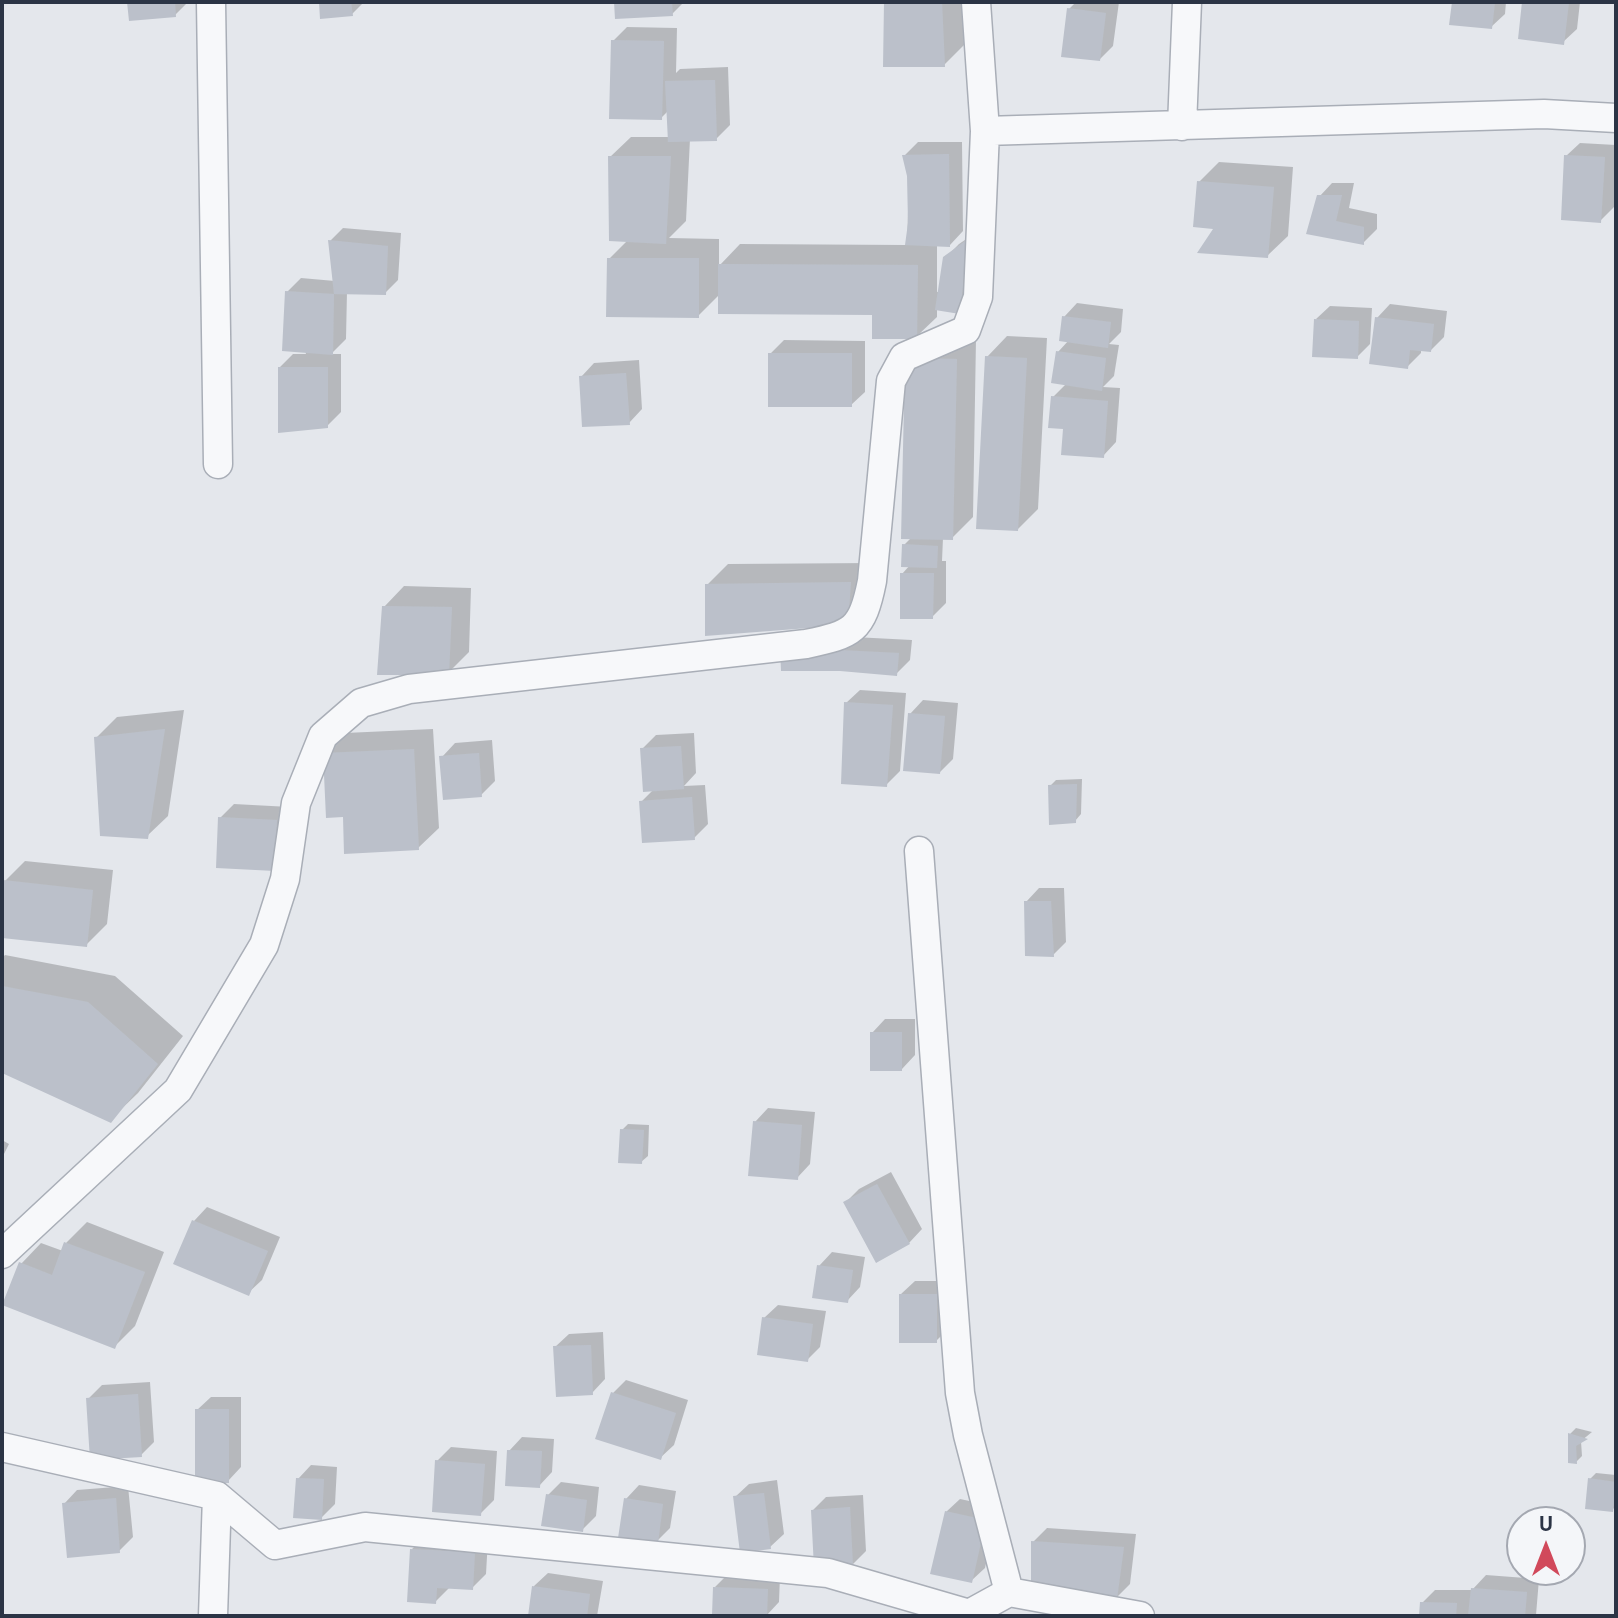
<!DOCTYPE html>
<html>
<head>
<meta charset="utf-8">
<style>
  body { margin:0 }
  #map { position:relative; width:1618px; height:1618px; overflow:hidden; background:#e4e7ec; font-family:"Alegreya Sans",sans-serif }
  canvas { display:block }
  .frame { position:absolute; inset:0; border:4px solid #2b3445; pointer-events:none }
  .north { position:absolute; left:1506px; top:1506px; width:80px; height:80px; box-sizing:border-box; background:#f4f6f9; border:2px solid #a4a8b1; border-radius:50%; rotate:0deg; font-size:22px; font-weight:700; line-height:32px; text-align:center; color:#2b3445 }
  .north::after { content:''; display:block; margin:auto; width:28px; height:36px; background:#d1495b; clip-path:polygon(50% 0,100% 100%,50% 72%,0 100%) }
</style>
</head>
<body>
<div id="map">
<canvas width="1618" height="1618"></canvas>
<div class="frame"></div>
<div class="north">U</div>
</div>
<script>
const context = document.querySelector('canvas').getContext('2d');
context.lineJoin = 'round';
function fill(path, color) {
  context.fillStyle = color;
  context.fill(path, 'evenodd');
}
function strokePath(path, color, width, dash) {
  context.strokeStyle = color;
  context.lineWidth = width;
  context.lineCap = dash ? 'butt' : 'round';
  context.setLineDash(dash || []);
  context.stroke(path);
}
const shadow = new Path2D(`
  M 129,2 L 188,2 L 175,15 Z
  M 321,2 L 364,2 L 352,14 Z
  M 616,2 L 684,2 L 672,14 Z
  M 886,2 L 963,2 L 964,45 L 944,65 Z
  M 1076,2 L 1119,2 L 1113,46 L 1100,59 L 1069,9 Z
  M 1454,2 L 1506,2 L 1505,14 L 1491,27 Z
  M 1524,2 L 1580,2 L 1577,29 L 1563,42 Z
  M 627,27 L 677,28 L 676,73 L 680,69 L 728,67 L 730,125 L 716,139 L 690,139 L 686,221 L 669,238 L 719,239 L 719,266 L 740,244 L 907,245 L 909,176 L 905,155 L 918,142 L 962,142 L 963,231 L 950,245 L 937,244 L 937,292 L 940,292 L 945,258 L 959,244 L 981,229 L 973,298 L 960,312 L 937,308 L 937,317 L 916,337 L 874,313 L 720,294 L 698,316 L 609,259 L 628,240 L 610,157 L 631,137 L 669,137 L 668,111 L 661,118 L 613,41 Z
  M 1580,143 L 1616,145 L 1614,207 L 1600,221 L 1566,156 Z
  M 1219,162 L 1293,167 L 1288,236 L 1267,256 L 1217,228 L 1199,182 Z
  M 1332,183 L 1354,183 L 1349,208 L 1377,214 L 1377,229 L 1364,242 L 1308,232 L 1319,197 Z
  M 343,228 L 401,233 L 398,280 L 385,293 L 347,292 L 346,339 L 331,354 L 341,354 L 341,412 L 327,426 L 280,367 L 293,354 L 306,354 L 287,292 L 301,278 L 335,281 L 330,241 Z
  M 1077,303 L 1123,309 L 1121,332 L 1109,344 L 1119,345 L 1114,376 L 1103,387 L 1120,388 L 1116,442 L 1103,456 L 1065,428 L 1053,397 L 1066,384 L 1058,352 L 1069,340 L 1064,317 Z
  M 1390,304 L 1447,311 L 1444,337 L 1431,350 L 1421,349 L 1421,353 L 1407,367 L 1377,318 Z
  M 1330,306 L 1372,308 L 1370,344 L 1357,357 L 1316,319 Z
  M 1007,336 L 1047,338 L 1038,509 L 1018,529 L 987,357 Z
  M 976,339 L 973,517 L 952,538 L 943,538 L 942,561 L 946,561 L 946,603 L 932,617 L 902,574 L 910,565 L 904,545 L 912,537 L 907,358 Z
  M 784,340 L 865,341 L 865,392 L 851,405 L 770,354 Z
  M 639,360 L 642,409 L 629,423 L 581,377 L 594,363 Z
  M 871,563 L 847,623 L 707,585 L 728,564 Z
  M 404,586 L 471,588 L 469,652 L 448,673 L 384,607 Z
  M 796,634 L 912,640 L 910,660 L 896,674 Z
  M 860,690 L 906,693 L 900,771 L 886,785 L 846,703 Z
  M 923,700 L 958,703 L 953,759 L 940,772 L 910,714 Z
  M 184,710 L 168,816 L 147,836 L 97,737 L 117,717 Z
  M 433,729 L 439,828 L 418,848 L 344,815 L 325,754 L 345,733 Z
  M 694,733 L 696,773 L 684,786 L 705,785 L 708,824 L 694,838 L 641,802 L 654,789 L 642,749 L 656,735 Z
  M 492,740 L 495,781 L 481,795 L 442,757 L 455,743 Z
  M 1082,779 L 1081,814 L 1075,821 L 1050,786 L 1056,780 Z
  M 234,804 L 290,807 L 274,869 L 220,818 Z
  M 25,861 L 113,870 L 107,924 L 86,945 L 2,936 L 5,881 Z
  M 1039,888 L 1064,888 L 1066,942 L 1053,955 L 1026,902 Z
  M 5,955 L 115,976 L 183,1036 L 138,1093 L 110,1120 L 2,1070 L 2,958 Z
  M 885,1019 L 915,1019 L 915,1055 L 902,1069 L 872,1033 Z
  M 768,1108 L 815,1112 L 810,1164 L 797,1178 L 755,1122 Z
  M 628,1124 L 649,1125 L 648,1156 L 641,1162 L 622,1130 Z
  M 2,1140 L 9,1144 L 2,1158 Z
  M 891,1172 L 922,1229 L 909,1243 L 845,1203 L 859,1189 Z
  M 207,1207 L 280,1237 L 262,1280 L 248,1293 L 194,1221 Z
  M 87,1222 L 164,1252 L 135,1326 L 115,1346 L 21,1264 L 41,1243 L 63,1251 L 66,1243 Z
  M 832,1252 L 865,1257 L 860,1287 L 847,1301 L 819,1266 Z
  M 915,1281 L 950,1281 L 950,1327 L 936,1341 L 901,1294 Z
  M 778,1305 L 826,1311 L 820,1347 L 807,1360 L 764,1318 Z
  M 603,1332 L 605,1379 L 592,1393 L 555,1347 L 569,1334 Z
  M 626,1380 L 688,1400 L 674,1445 L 660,1458 L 613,1393 Z
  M 150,1382 L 154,1442 L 141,1455 L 88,1399 L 102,1385 Z
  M 211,1397 L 241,1397 L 241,1467 L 228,1481 L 197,1410 Z
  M 1576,1428 L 1592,1432 L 1581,1441 L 1582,1456 L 1576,1462 L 1570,1434 Z
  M 522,1437 L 554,1439 L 552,1472 L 539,1486 L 509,1451 Z
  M 451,1447 L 497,1451 L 494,1500 L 480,1514 L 437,1461 Z
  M 311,1465 L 337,1467 L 335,1504 L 321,1518 L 298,1479 Z
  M 1596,1473 L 1616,1475 L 1616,1506 L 1612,1510 L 1590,1479 Z
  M 777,1480 L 784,1534 L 770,1547 L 735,1497 L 749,1484 Z
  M 561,1482 L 599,1487 L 596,1516 L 582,1530 L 548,1495 Z
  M 639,1485 L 676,1491 L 670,1528 L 657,1541 L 626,1499 Z
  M 128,1486 L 133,1537 L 119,1551 L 64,1504 L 77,1490 Z
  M 863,1495 L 866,1551 L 852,1565 L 813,1510 L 826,1497 Z
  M 960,1499 L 998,1507 L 985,1568 L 971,1581 L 946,1512 Z
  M 1047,1528 L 1136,1534 L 1130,1584 L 1117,1597 L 1033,1542 Z
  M 426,1536 L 488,1539 L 486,1574 L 472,1588 L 449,1588 L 435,1602 L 412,1549 Z
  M 548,1573 L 603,1581 L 597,1616 L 530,1616 L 534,1586 Z
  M 728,1574 L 780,1576 L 779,1602 L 766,1616 L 715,1587 Z
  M 1486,1575 L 1539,1579 L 1536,1615 L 1421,1616 L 1422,1603 L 1435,1590 L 1472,1590 Z`);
const building = new Path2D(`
  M 127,2 L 175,2 L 176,17 L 129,21 Z
  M 319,2 L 351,2 L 353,16 L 320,19 Z
  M 614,2 L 672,2 L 673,16 L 615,19 Z
  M 884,2 L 942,2 L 945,67 L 883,67 Z
  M 1452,2 L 1495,2 L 1492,29 L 1449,25 Z
  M 1522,2 L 1569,2 L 1564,45 L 1518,39 Z
  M 1067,8 L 1106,13 L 1100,61 L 1061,57 Z
  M 611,40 L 664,41 L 662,120 L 609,119 Z
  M 715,80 L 717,141 L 668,142 L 665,81 Z
  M 949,154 L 950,247 L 905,245 L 908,223 L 907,176 L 902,155 Z
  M 1564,155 L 1605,157 L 1601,223 L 1561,220 Z
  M 608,156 L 671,156 L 666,244 L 609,241 Z
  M 1197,181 L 1274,187 L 1268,258 L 1197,253 L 1213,229 L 1193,227 Z
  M 1317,195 L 1342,195 L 1336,221 L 1364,227 L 1364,245 L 1306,234 Z
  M 968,239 L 960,314 L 935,310 L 943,257 Z
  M 328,240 L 388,246 L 386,295 L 334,294 Z
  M 607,258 L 699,258 L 699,318 L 606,317 Z
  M 718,264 L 918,265 L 917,339 L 872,339 L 872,315 L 718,314 Z
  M 285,291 L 334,294 L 333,355 L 282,351 Z
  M 1062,316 L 1111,322 L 1108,348 L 1059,341 Z
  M 1375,317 L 1434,324 L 1431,352 L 1410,350 L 1408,369 L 1369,364 Z
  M 1314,319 L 1359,321 L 1358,359 L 1312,357 Z
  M 1056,351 L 1106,358 L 1102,391 L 1051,383 Z
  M 768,353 L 852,353 L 852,407 L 768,407 Z
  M 985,356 L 1027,358 L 1018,531 L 976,529 Z
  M 905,358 L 957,359 L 953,540 L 901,539 Z
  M 278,367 L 328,367 L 328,428 L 278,433 Z
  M 626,373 L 630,425 L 582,427 L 579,376 Z
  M 1051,396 L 1108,401 L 1104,458 L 1061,455 L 1063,429 L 1048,428 Z
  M 902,544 L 938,546 L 937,568 L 901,567 Z
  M 900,573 L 934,573 L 933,619 L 900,619 Z
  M 851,582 L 848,625 L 705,636 L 705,584 Z
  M 382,606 L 452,607 L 449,675 L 377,675 Z
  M 780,647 L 899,653 L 897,676 L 840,671 L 781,671 Z
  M 844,702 L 893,705 L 887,787 L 841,784 Z
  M 908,713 L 945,716 L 940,774 L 903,771 Z
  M 165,729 L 148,839 L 100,836 L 94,737 Z
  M 681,746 L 684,789 L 643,792 L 640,748 Z
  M 414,749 L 419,850 L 344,854 L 343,817 L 326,818 L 323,753 Z
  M 479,753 L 482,797 L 443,800 L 439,756 Z
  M 1077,784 L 1076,823 L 1049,825 L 1048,785 Z
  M 692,797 L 695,840 L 642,843 L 639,801 Z
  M 218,817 L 277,820 L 275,871 L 216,868 Z
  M 3,880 L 93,890 L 87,947 L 2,938 Z
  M 1024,901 L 1051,901 L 1054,957 L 1025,956 Z
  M 2,986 L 88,1002 L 158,1064 L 111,1123 L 2,1073 Z
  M 870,1032 L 902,1032 L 902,1071 L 870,1071 Z
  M 753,1121 L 802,1125 L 798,1180 L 748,1176 Z
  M 620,1129 L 644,1130 L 642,1164 L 618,1163 Z
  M 877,1184 L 910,1244 L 876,1263 L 843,1202 Z
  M 192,1220 L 268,1251 L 249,1296 L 173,1264 Z
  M 64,1242 L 145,1272 L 115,1349 L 2,1305 L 19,1262 L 52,1275 Z
  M 817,1265 L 853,1270 L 848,1303 L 812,1298 Z
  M 899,1294 L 937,1294 L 937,1343 L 899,1343 Z
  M 762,1317 L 813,1324 L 808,1362 L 757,1355 Z
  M 591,1345 L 593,1395 L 556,1397 L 553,1346 Z
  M 611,1392 L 676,1413 L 661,1460 L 595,1439 Z
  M 138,1394 L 142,1457 L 90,1460 L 86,1398 Z
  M 195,1409 L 229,1409 L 229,1483 L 195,1483 Z
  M 1568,1433 L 1588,1439 L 1576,1446 L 1577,1464 L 1568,1463 Z
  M 507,1450 L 542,1451 L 540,1488 L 505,1486 Z
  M 435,1460 L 485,1464 L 481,1516 L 432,1512 Z
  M 296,1478 L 324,1479 L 322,1520 L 293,1518 Z
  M 1588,1478 L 1616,1482 L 1613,1512 L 1585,1509 Z
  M 764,1493 L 771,1549 L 740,1553 L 733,1496 Z
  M 546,1494 L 587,1500 L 583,1532 L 541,1526 Z
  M 116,1498 L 120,1553 L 67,1558 L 62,1503 Z
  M 624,1498 L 663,1504 L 658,1543 L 618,1538 Z
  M 850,1507 L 853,1567 L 814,1568 L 811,1510 Z
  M 945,1511 L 986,1520 L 972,1583 L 930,1574 Z
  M 1031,1541 L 1124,1547 L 1117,1599 L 1031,1584 Z
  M 410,1549 L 475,1552 L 473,1590 L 437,1588 L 436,1604 L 407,1602 Z
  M 532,1586 L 590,1594 L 587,1616 L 528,1616 Z
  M 713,1587 L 768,1589 L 767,1616 L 712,1615 Z
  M 1471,1588 L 1527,1592 L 1525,1616 L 1468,1616 Z
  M 1420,1602 L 1457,1603 L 1456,1616 L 1419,1616 Z`);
const street = new Path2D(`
  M 211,2 L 218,464
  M 976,2 L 985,131
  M 1182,126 L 1187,2
  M 919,851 L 960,1393 L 968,1435 L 1009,1592
  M 2,1254 L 178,1090 L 264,945 L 285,879 L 296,803 L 323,736 L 361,703 L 409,689 L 806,644 C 853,634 862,631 872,581 L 891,381 L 904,357 L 966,330 L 978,297 L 985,131 L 1544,114 L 1616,118
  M 2,1447 L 217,1496 L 275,1545 L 365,1527 L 828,1573 L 969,1614 L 1009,1592 L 1140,1616
  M 213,1616 L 217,1496`);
fill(shadow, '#0003');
fill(building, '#bbc0ca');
strokePath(street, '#a9aeb7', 31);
strokePath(street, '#f7f8fa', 28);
</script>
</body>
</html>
